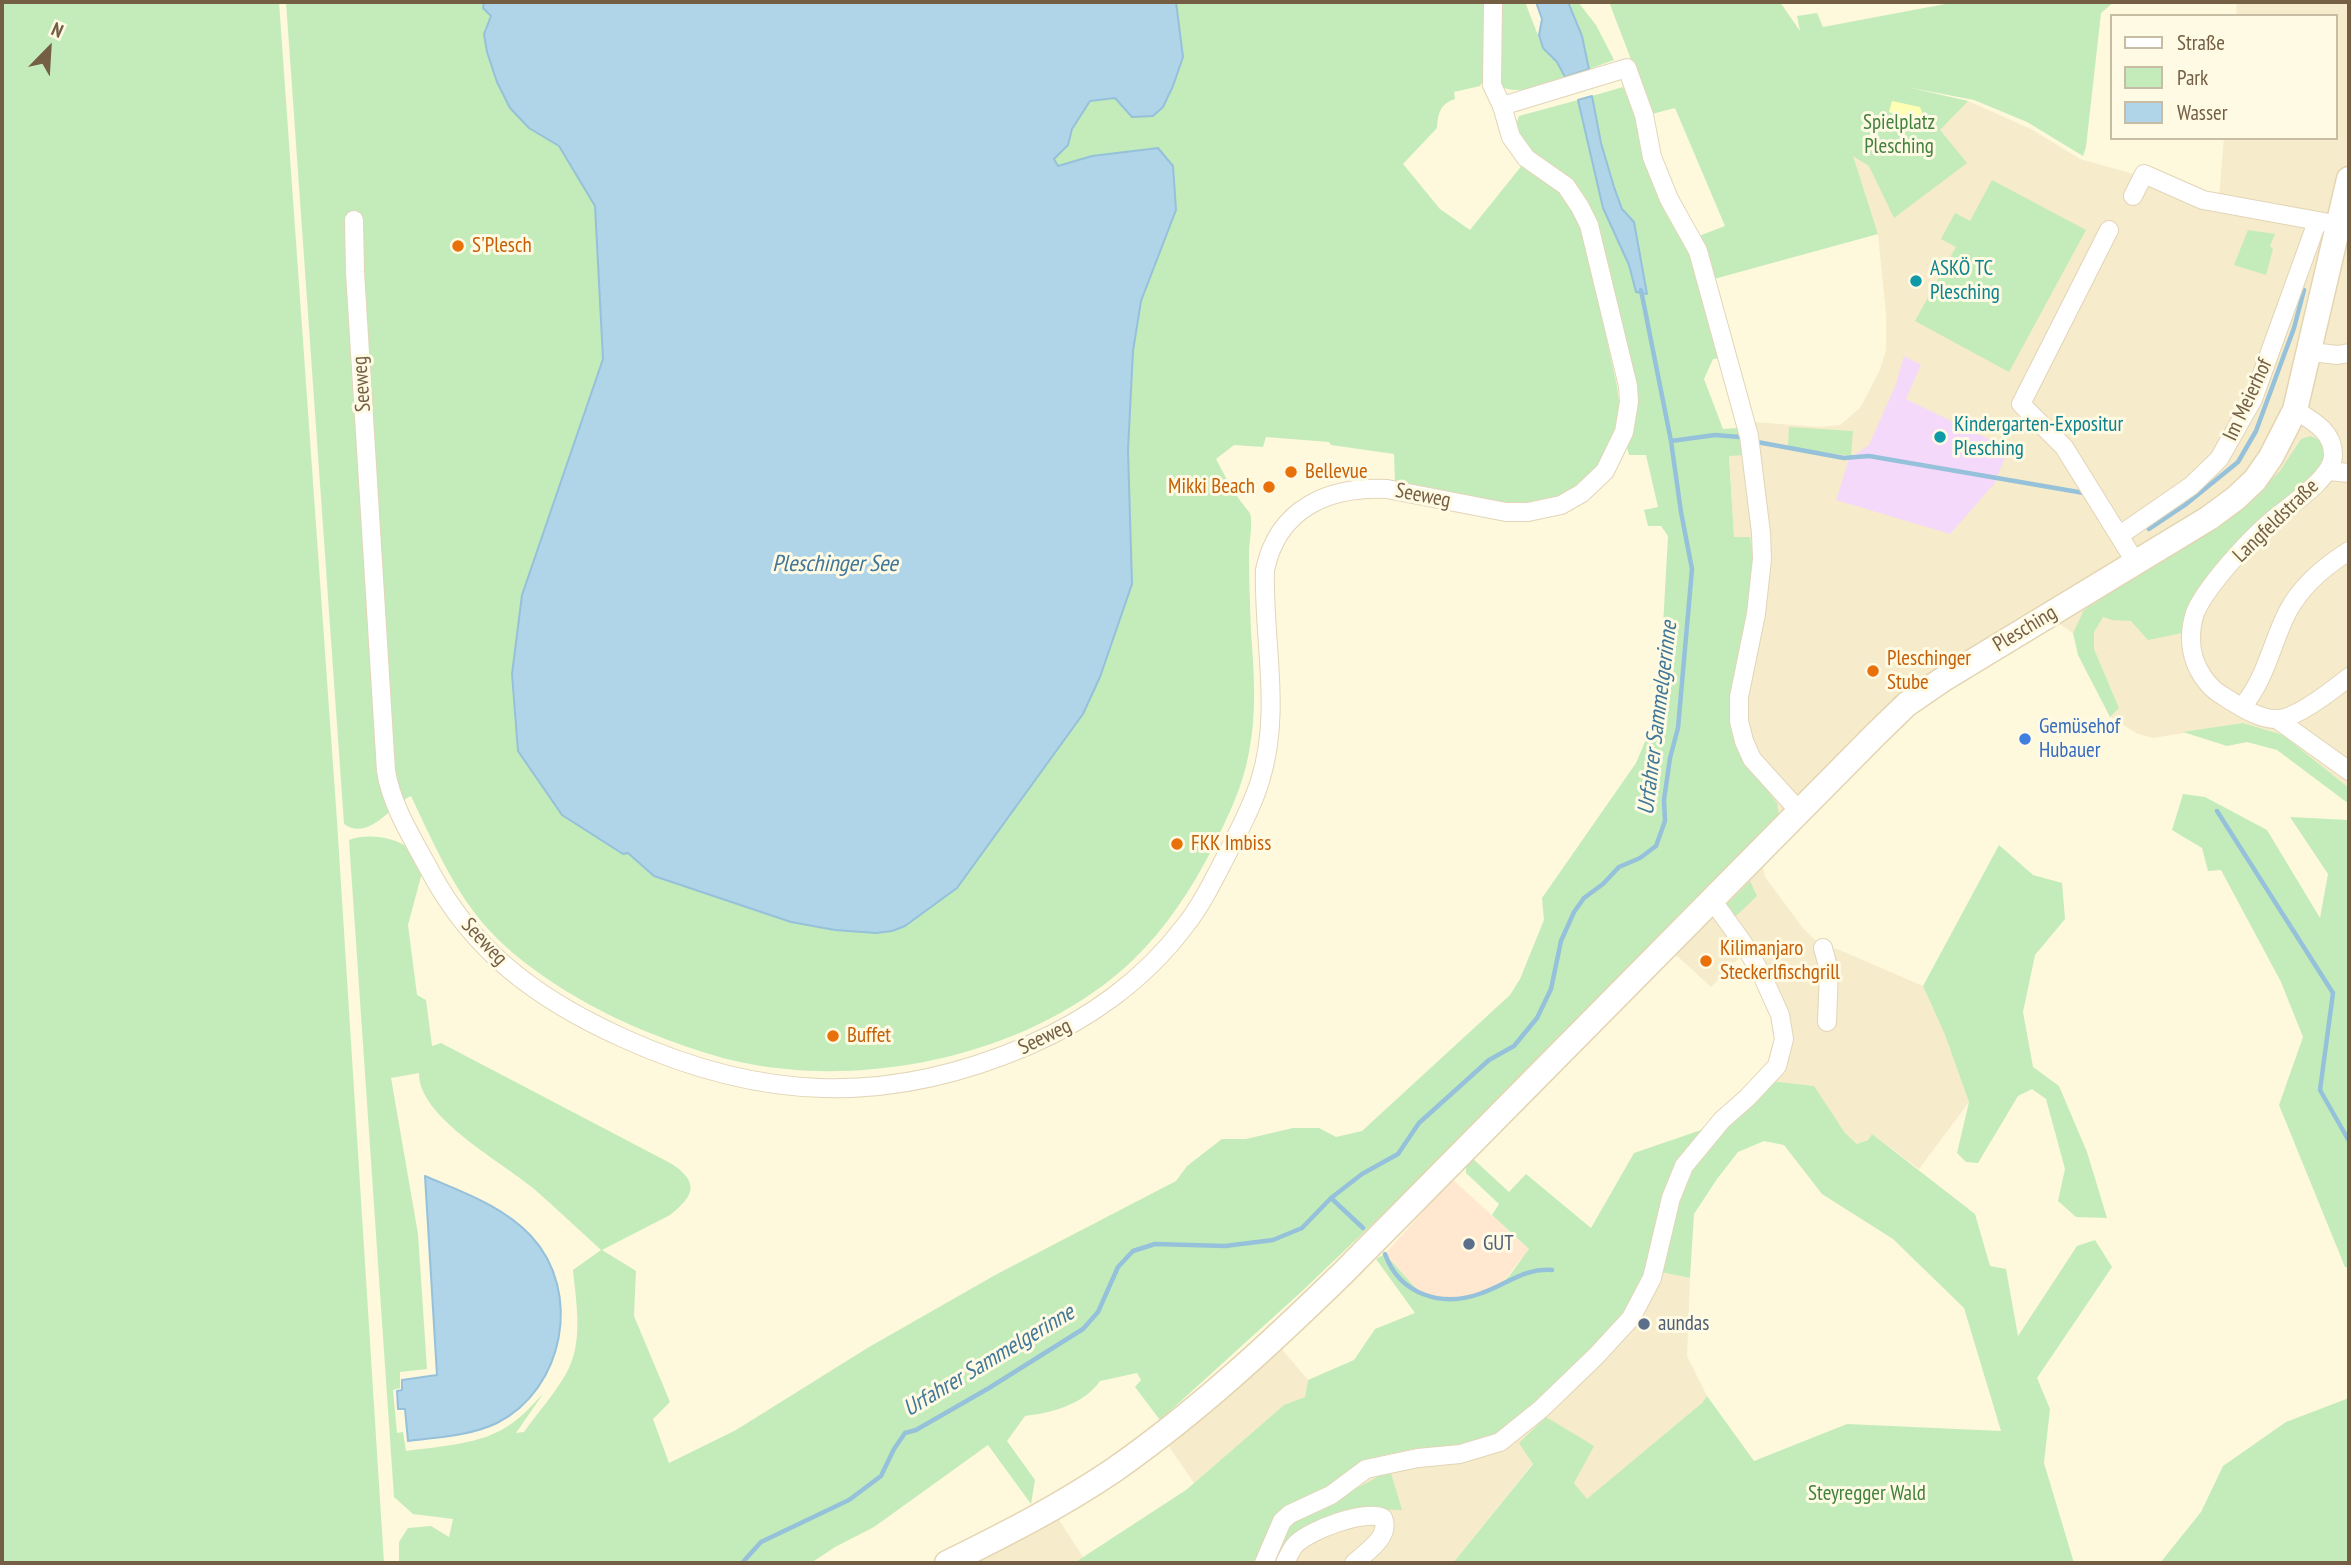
<!DOCTYPE html>
<html>
<head>
<meta charset="utf-8">
<style>
  body { margin:0 }
  #map { position:relative; width:2351px; height:1565px; overflow:hidden; background:#fef8dc; font-family:"PT Sans Narrow",sans-serif }
  canvas { display:block }
  .frame { position:absolute; inset:0; border:4px solid #745f44; pointer-events:none }
  .legend { position:absolute; left:2110px; top:14px; width:228px; height:126px; box-sizing:border-box; background:#fffae4; border:2px solid #c7bca4; margin:0; padding:9px 12px; list-style:none; font-size:21px; color:#745f44 }
  .legend li { display:flex; align-items:center; gap:14px; height:35px }
  .legend b { width:35px; border:2px solid #c7bca4 }
  .north { position:absolute; left:14px; top:14px; width:70px; height:70px; -webkit-text-stroke:5px #fffae4; paint-order:stroke; rotate:24deg; font-size:19px; font-weight:700; line-height:28px; text-align:center; color:#745f44 }
  .north::after { content:''; display:block; margin:auto; width:24px; height:32px; background:#745f44; clip-path:polygon(50% 0,100% 100%,50% 72%,0 100%) }
</style>
</head>
<body>
<div id="map">
<canvas width="2351" height="1565"></canvas>
<div class="frame"></div>
<ul class="legend">
<li><b style="height:9px;background:#fff"></b>Straße</li>
<li><b style="height:19px;background:#c4ecba"></b>Park</li>
<li><b style="height:19px;background:#b0d4e8"></b>Wasser</li>
</ul>
<div class="north">N</div>
</div>
<script>
const context = document.querySelector('canvas').getContext('2d');
context.lineJoin = 'round';
function fill(path, color) {
  context.fillStyle = color;
  context.fill(path, 'evenodd');
}
function strokePath(path, color, width, dash) {
  context.strokeStyle = color;
  context.lineWidth = width;
  context.lineCap = dash ? 'butt' : 'round';
  context.setLineDash(dash || []);
  context.stroke(path);
}
function write(font, color, halo, rows, align = 'center') {
  context.font = font + ' "PT Sans Narrow",sans-serif';
  context.lineWidth = 6;
  context.setLineDash([]);
  context.textBaseline = 'middle';
  context.strokeStyle = halo;
  context.fillStyle = color;
  for (const [text, x, y, turn = 0] of rows) {
    context.save();
    context.translate(x, y);
    context.rotate((+turn || 0) * Math.PI / 180);
    context.textAlign = isNaN(turn) ? turn : align;
    if (halo) context.strokeText(text, 0, 0);
    context.fillText(text, 0, 0);
    context.restore();
  }
}
const residential = new Path2D(`
  M 2237,2 L 2349,2 L 2349,788 L 2283,735 L 2243,723 L 2153,738 L 2138,734 L 2110,717 L 2119,708 L 2094,649 L 2094,632 L 2073,633 L 2054,620 L 1911,711 L 1879,750 L 1761,858 L 1765,877 L 1803,928 L 1823,948 L 1837,949 L 1923,986 L 1945,1035 L 1969,1102 L 1919,1169 L 1872,1134 L 1868,1140 L 1857,1144 L 1845,1133 L 1813,1086 L 1771,1081 L 1779,1040 L 1774,1014 L 1743,954 L 1711,987 L 1674,953 L 1772,796 L 1739,753 L 1730,715 L 1733,689 L 1734,538 L 1729,455 L 1744,454 L 1737,428 L 1752,422 L 1820,427 L 1840,425 L 1860,408 L 1880,370 L 1886,350 L 1886,314 L 1878,234 L 1852,155 L 1905,88 L 1968,101 L 2031,129 L 2080,159 L 2219,198 L 2224,138 L 2335,138 L 2335,16 L 2236,16 Z
  M 1661,1272 L 1690,1278 L 1687,1356 L 1707,1396 L 1702,1403 L 1587,1500 L 1574,1483 L 1533,1463 L 1453,1563 L 1263,1563 L 1366,1469 L 1418,1458 Z
  M 1280,1347 L 1308,1380 L 1305,1397 L 1284,1405 L 1194,1483 L 1166,1442 Z
  M 1057,1517 L 1083,1557 L 1074,1563 L 972,1563 Z`);
const commercial = new Path2D(`
  M 1452,1179 L 1529,1249 L 1502,1283 L 1480,1294 L 1451,1298 L 1429,1298 L 1422,1295 L 1385,1254 Z`);
const education = new Path2D(`
  M 1904,356 L 1921,365 L 1906,399 L 2009,449 L 1994,484 L 1950,534 L 1836,500 L 1849,459 L 1869,445 L 1896,384 Z`);
const green = new Path2D(`
  M 2,2 L 279,2 L 337,821 L 384,1563 L 2,1563 Z
  M 286,2 L 1484,2 L 1486,20 L 1483,81 L 1480,86 L 1454,92 L 1455,99 C 1440,104 1438,113 1437,128 L 1403,164 L 1440,209 L 1470,230 L 1523,164 C 1545,178 1564,192 1579,215 L 1617,386 L 1620,410 L 1615,434 L 1605,458 L 1575,491 L 1549,503 L 1517,507 L 1395,482 L 1394,454 L 1331,445 L 1329,442 L 1266,437 L 1263,447 L 1234,445 L 1216,459 C 1225,476 1233,492 1245,507 C 1249,512 1251,513 1251,519 C 1252,530 1249,543 1249,554 C 1249,580 1250,606 1251,632 C 1254,673 1257,712 1249,752 C 1243,787 1227,819 1211,851 C 1191,890 1165,929 1133,960 C 1038,1051 878,1088 750,1064 C 717,1058 686,1047 655,1035 C 600,1014 529,974 489,930 C 454,892 433,842 411,796 C 391,805 369,842 344,824 Z
  M 1503,2 L 1525,2 L 1543,48 L 1557,62 L 1565,77 C 1545,83 1522,96 1502,87 L 1498,50 Z
  M 1568,2 L 1578,2 L 1596,25 L 1614,60 L 1589,69 L 1582,36 Z
  M 1609,2 L 1780,2 L 1800,31 L 1797,16 L 1817,13 L 1823,27 L 1956,2 L 2114,2 L 2101,13 L 2086,147 L 2083,156 L 2027,122 L 1974,100 L 1907,87 L 1968,101 L 1940,130 L 1967,163 L 1894,218 L 1869,166 L 1853,156 L 1878,234 L 1714,279 L 1699,236 L 1725,226 L 1675,108 L 1652,114 Z
  M 1623,87 L 1634,113 L 1649,174 L 1658,197 L 1691,254 L 1721,358 L 1713,359 L 1704,379 L 1723,429 L 1737,428 L 1744,455 L 1729,456 L 1734,537 L 1750,537 L 1754,560 L 1748,616 L 1733,689 L 1730,715 L 1739,753 L 1777,803 L 1779,816 L 1447,1153 L 1300,1293 L 1160,1420 L 1135,1387 L 1141,1380 L 1137,1373 L 1100,1381 C 1084,1404 1052,1413 1025,1416 L 1007,1441 L 1035,1480 L 1031,1504 L 988,1445 L 874,1527 L 835,1547 L 811,1563 L 399,1563 L 399,1542 L 408,1528 L 431,1526 L 449,1537 L 453,1519 L 413,1514 L 394,1497 L 349,840 C 366,833 396,837 410,849 C 415,853 420,863 423,869 L 408,925 L 417,995 L 426,1000 L 432,1046 L 441,1043 L 672,1164 C 700,1183 694,1196 670,1215 L 602,1250 L 636,1271 L 634,1316 L 670,1402 L 653,1419 L 669,1463 L 736,1430 L 869,1347 L 997,1274 L 1176,1181 L 1187,1166 L 1222,1139 L 1246,1139 L 1293,1128 L 1319,1128 L 1336,1137 L 1362,1131 L 1510,995 L 1520,979 L 1544,920 L 1542,898 L 1636,763 L 1652,725 L 1662,644 L 1668,536 L 1661,526 L 1648,526 L 1644,510 L 1658,507 L 1646,455 L 1629,455 L 1627,447 L 1635,423 L 1635,394 L 1598,238 L 1536,159 L 1515,127 L 1519,116 L 1578,100 L 1603,208 L 1607,215 L 1634,222 C 1609,202 1598,127 1592,96 ZM 419,1073 C 418,1117 502,1162 533,1188 C 556,1208 578,1229 601,1250 L 573,1270 C 576,1302 583,1338 569,1368 C 559,1389 538,1412 524,1432 L 516,1433 L 543,1394 C 533,1404 523,1416 511,1424 C 482,1445 440,1446 406,1451 L 403,1432 L 397,1433 L 393,1390 L 400,1388 L 400,1372 L 427,1369 L 418,1234 L 391,1078 Z
  M 1992,180 L 2086,230 L 2009,372 L 1915,321 L 1956,247 L 1941,239 L 1955,213 L 1970,221 Z
  M 2248,230 L 2275,234 L 2270,246 L 2273,249 L 2266,275 L 2234,265 Z
  M 1789,427 L 1853,431 L 1851,456 L 1788,447 Z
  M 2311,436 L 2326,444 L 2326,459 L 2314,478 L 2256,524 L 2182,633 L 2148,640 L 2131,621 L 2112,620 L 2103,617 L 2094,632 L 2094,649 L 2119,708 L 2110,717 L 2078,655 L 2073,633 L 2084,610 L 2245,506 L 2280,471 L 2301,439 Z
  M 2243,723 L 2283,735 L 2349,788 L 2349,804 L 2277,750 L 2247,742 L 2227,746 L 2183,732 Z
  M 2183,794 L 2205,797 L 2267,830 L 2320,918 L 2328,874 L 2290,817 L 2349,820 L 2349,1268 L 2345,1267 L 2279,1105 L 2303,1037 L 2281,982 L 2221,870 L 2208,871 L 2202,848 L 2172,830 Z
  M 1999,845 L 2033,875 L 2062,883 L 2065,919 L 2035,955 L 2023,1012 L 2033,1067 L 2059,1086 L 2087,1152 L 2107,1218 L 2076,1217 L 2058,1201 L 2065,1169 L 2046,1099 L 2032,1089 L 2018,1096 L 1978,1163 L 1966,1162 L 1957,1153 L 1969,1102 L 1945,1035 L 1923,986 Z
  M 1750,881 L 1757,896 L 1734,918 L 1725,906 Z
  M 1771,1081 L 1814,1086 L 1845,1133 L 1857,1144 L 1868,1140 L 1872,1134 L 1975,1214 L 1990,1266 L 2006,1269 L 2018,1336 L 2077,1246 L 2095,1240 L 2112,1267 L 2037,1378 L 2050,1409 L 2044,1463 L 2074,1563 L 1453,1563 L 1533,1464 L 1519,1443 L 1546,1417 L 1594,1446 L 1574,1483 L 1587,1499 L 1702,1403 L 1707,1396 L 1754,1461 L 1847,1424 L 2001,1431 L 1964,1308 L 1893,1239 L 1822,1194 L 1784,1145 L 1764,1141 L 1738,1152 L 1717,1179 L 1694,1214 L 1690,1278 L 1661,1272 L 1679,1190 L 1696,1161 Z
  M 1704,1129 L 1686,1148 L 1669,1178 L 1655,1244 L 1639,1293 L 1627,1313 L 1530,1411 L 1487,1443 L 1413,1449 L 1380,1456 L 1351,1472 L 1333,1489 L 1292,1507 L 1257,1563 L 1074,1563 L 1186,1490 L 1284,1405 L 1305,1397 L 1308,1380 L 1354,1360 L 1375,1329 L 1415,1313 L 1376,1259 L 1385,1254 L 1422,1295 C 1445,1304 1482,1300 1501,1284 C 1512,1275 1520,1260 1529,1249 L 1492,1215 L 1499,1204 L 1466,1173 L 1466,1162 L 1471,1157 L 1509,1192 L 1526,1174 L 1591,1228 L 1634,1153 Z
  M 2349,1398 L 2349,1563 L 2160,1563 L 2201,1512 L 2223,1466 L 2286,1422 Z
  M 1390,1470 L 1402,1510 L 1368,1509 L 1279,1563 L 1269,1563 L 1291,1520 L 1330,1503 Z`);
const sand = new Path2D(`
  M 1892,101 L 1920,107 L 1922,112 L 1921,119 L 1915,121 L 1889,112 Z`);
const water = new Path2D(`
  M 484,2 L 1176,2 L 1183,57 L 1173,86 L 1163,107 L 1153,116 L 1132,117 L 1115,98 L 1090,101 L 1072,129 L 1068,145 L 1054,159 L 1058,166 L 1092,156 L 1158,148 L 1173,166 L 1176,210 L 1141,301 L 1133,351 L 1128,450 L 1132,584 L 1100,677 L 1083,714 L 957,888 L 905,926 L 892,931 L 876,933 L 835,930 L 791,922 L 654,876 L 628,853 L 623,854 L 562,815 L 518,751 L 512,674 L 522,595 L 603,359 L 595,206 L 559,146 L 529,128 L 510,108 L 497,82 L 487,52 L 484,34 L 491,16 L 483,8 Z
  M 1536,2 L 1568,2 L 1582,36 L 1589,69 L 1565,77 L 1557,62 L 1543,48 L 1539,35 L 1542,19 Z
  M 1592,96 L 1601,143 L 1614,187 L 1622,209 L 1634,222 L 1647,294 L 1636,292 L 1629,265 L 1603,208 L 1578,100 Z
  M 425,1176 C 462,1192 503,1206 531,1236 C 583,1292 564,1389 497,1423 C 470,1436 437,1437 408,1441 L 405,1409 L 398,1409 L 397,1391 L 402,1390 L 402,1380 L 437,1375 Z`);
const stream = new Path2D(`
  M 1671,441 L 1715,435 L 1739,437
  M 1757,442 L 1844,458 L 1869,456 L 2084,493
  M 2149,529 L 2185,505 L 2238,462 L 2256,431 L 2294,328 L 2304,290
  M 2217,811 L 2333,993 L 2320,1090 L 2349,1141
  M 1331,1198 L 1363,1228
  M 1385,1254 C 1400,1295 1442,1308 1482,1293 C 1508,1284 1523,1268 1552,1270
  M 742,1563 L 761,1542 L 849,1500 L 881,1476 L 894,1449 L 905,1433 L 916,1430 L 989,1388 L 1083,1329 L 1098,1312 L 1118,1267 L 1133,1251 L 1155,1244 L 1225,1246 L 1273,1240 L 1302,1228 L 1331,1198 L 1362,1174 L 1398,1154 L 1419,1123 L 1489,1060 L 1514,1046 L 1537,1018 L 1551,989 L 1561,941 L 1574,912 L 1584,898 L 1603,884 L 1619,867 L 1640,858 L 1656,846 L 1665,821 L 1664,800 L 1670,758 L 1678,728 L 1692,569 L 1681,512 L 1671,441 L 1641,290`);
const minor = new Path2D(`
  M 1502,106 L 1627,68 L 1644,115 L 1652,157 L 1669,199 L 1698,251 L 1749,436 L 1761,533 L 1762,559 L 1756,614 L 1739,697 L 1739,721 L 1744,741 L 1752,759 L 1799,811
  M 2133,196 L 2144,174 L 2203,200 L 2329,223
  M 354,220 L 355,272 L 386,771 C 392,807 413,839 430,871 C 474,953 539,1000 623,1038 C 761,1101 887,1106 1027,1046 C 1088,1020 1144,980 1184,927 C 1201,906 1213,881 1226,856 C 1238,833 1252,807 1260,781 C 1282,712 1263,641 1265,570 C 1278,508 1329,486 1387,489 L 1506,512 L 1528,512 L 1561,505 L 1582,493 L 1605,471 L 1624,432 L 1629,402 L 1628,386 L 1589,225 L 1580,207 L 1566,186 L 1526,158 L 1511,137 L 1502,106 L 1492,85 L 1493,2
  M 2109,230 L 2021,404 L 2064,447 L 2136,563
  M 2310,352 L 2338,355 L 2349,353
  M 2295,410 C 2313,421 2334,432 2333,456 C 2332,479 2286,508 2269,523 C 2248,541 2205,588 2195,613 C 2191,625 2190,637 2192,650 C 2195,668 2207,687 2223,696 C 2238,705 2259,720 2277,719 C 2296,719 2334,689 2349,677
  M 2329,471 L 2349,473
  M 2120,535 L 2191,486 L 2219,459 L 2253,399 L 2317,222
  M 2242,707 C 2267,677 2271,644 2288,611 C 2302,585 2325,566 2349,551
  M 2278,720 L 2349,771
  M 1823,948 L 1829,970 L 1827,1022
  M 1264,1563 L 1282,1521 L 1290,1514 L 1331,1495 L 1366,1469 L 1418,1458 L 1460,1454 L 1500,1442 L 1541,1409 L 1596,1356 L 1631,1318 L 1652,1278 L 1671,1198 L 1684,1166 L 1722,1120 L 1747,1098 L 1777,1066 L 1784,1039 L 1780,1015 L 1762,975 L 1743,943 L 1712,900
  M 1285,1563 C 1288,1557 1291,1549 1296,1544 C 1310,1530 1365,1509 1383,1518 C 1391,1536 1367,1552 1354,1563`);
const secondary = new Path2D(`
  M 947,1563 C 1004,1535 1061,1506 1114,1470 C 1197,1412 1271,1343 1343,1273 L 1875,735 L 1907,704 L 1942,680 L 2209,518 L 2236,498 L 2255,480 L 2271,457 L 2295,410 L 2349,179`);
const markers = [
  [458,246,7,"#e8710a"],
  [1916,281,7,"#0f9aa8"],
  [1940,437,7,"#0f9aa8"],
  [1291,472,7,"#e8710a"],
  [1269,487,7,"#e8710a"],
  [1873,671,7,"#e8710a"],
  [2025,739,7,"#3f7fe0"],
  [1177,844,7,"#e8710a"],
  [1706,961,7,"#e8710a"],
  [833,1036,7,"#e8710a"],
  [1469,1244,7,"#5c6f8a"],
  [1644,1324,7,"#5c6f8a"]
];
const parkNames = [
  ["Spielplatz",1899,123],
  ["Plesching",1899,147],
  ["Steyregger Wald",1867,1494]
];
const foodNames = [
  ["S'Plesch",472,246],
  ["Bellevue",1305,472],
  ["Mikki Beach",1255,487,"right"],
  ["Pleschinger",1887,659],
  ["Stube",1887,683],
  ["FKK Imbiss",1191,844],
  ["Kilimanjaro",1720,949],
  ["Steckerlfischgrill",1720,973],
  ["Buffet",847,1036]
];
const cultureNames = [
  ["ASKÖ TC",1930,269],
  ["Plesching",1930,293],
  ["Kindergarten-Expositur",1954,425],
  ["Plesching",1954,449]
];
const streetNames = [
  ["Seeweg",362,384,-94],
  ["Im Meierhof",2248,400,-65],
  ["Seeweg",1423,496,11],
  ["Langfeldstraße",2276,521,-44],
  ["Plesching",2025,629,-31],
  ["Seeweg",484,942,47],
  ["Seeweg",1045,1037,-26]
];
const shopNames = [
  ["Gemüsehof",2039,727],
  ["Hubauer",2039,751]
];
const serviceNames = [
  ["GUT",1483,1244],
  ["aundas",1658,1324]
];
const waterNames = [
  ["Pleschinger See",835,564],
  ["Urfahrer Sammelgerinne",1658,718,-83],
  ["Urfahrer Sammelgerinne",989,1361,-31]
];
fill(residential, '#f6ebca');
fill(commercial, '#ffe8cf');
fill(education, '#f5d9fa');
fill(green, '#c4ecba');
fill(sand, '#fffeb5');
fill(water, '#b0d4e8');
strokePath(water, '#95c1da', 2);
strokePath(stream, '#95c1da', 4.5);
strokePath(minor, '#e2d5b8', 20);
strokePath(secondary, '#e4d5b2', 27);
strokePath(minor, '#fff', 18);
strokePath(secondary, '#fff', 24);
for (const [x, y, r, color] of markers) {
  const dot = new Path2D();
  dot.arc(x, y, r, 0, 2 * Math.PI);
  context.fillStyle = color;
  context.fill(dot);
  strokePath(dot, '#fffae4', 2.5);
}
write('21px', '#42813e', '#fffae4', parkNames);
write('21px', '#c56008', '#fffae4', foodNames, 'left');
write('21px', '#0d838f', '#fffae4', cultureNames, 'left');
write('21px', '#745f44', '#fffae4', streetNames);
write('21px', '#366cbe', '#fffae4', shopNames, 'left');
write('21px', '#4e5e75', '#fffae4', serviceNames, 'left');
write('italic 23px', '#417798', '#fffae4', waterNames);
</script>
</body>
</html>
